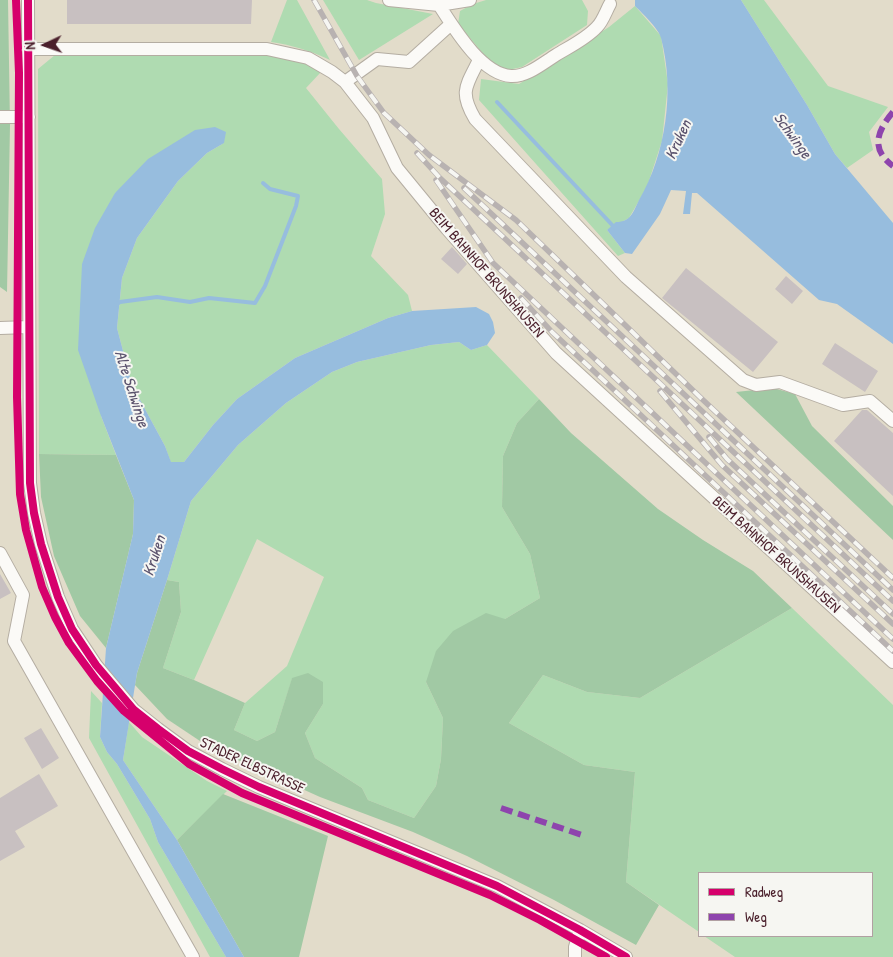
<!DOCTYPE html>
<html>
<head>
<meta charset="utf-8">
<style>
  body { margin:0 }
  #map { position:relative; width:893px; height:957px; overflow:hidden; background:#e2dcca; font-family:"Patrick Hand",sans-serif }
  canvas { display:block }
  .legend { position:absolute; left:698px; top:872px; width:175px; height:65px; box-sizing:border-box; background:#f6f6f2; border:1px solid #b1a0a2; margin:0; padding:6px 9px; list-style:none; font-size:15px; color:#4a1f2b }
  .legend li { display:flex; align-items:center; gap:10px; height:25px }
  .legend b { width:25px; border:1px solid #b1a0a2 }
  .north { position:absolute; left:20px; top:20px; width:50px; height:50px; -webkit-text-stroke:4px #f6f6f2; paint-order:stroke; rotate:267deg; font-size:14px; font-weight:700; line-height:20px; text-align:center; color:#4a1f2b }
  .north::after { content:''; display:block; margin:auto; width:18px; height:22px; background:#4a1f2b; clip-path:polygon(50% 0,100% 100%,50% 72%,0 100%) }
</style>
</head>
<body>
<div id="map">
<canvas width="893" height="957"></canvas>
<ul class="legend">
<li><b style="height:6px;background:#d6006c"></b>Radweg</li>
<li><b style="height:6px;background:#8e44ad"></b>Weg</li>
</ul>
<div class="north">N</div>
</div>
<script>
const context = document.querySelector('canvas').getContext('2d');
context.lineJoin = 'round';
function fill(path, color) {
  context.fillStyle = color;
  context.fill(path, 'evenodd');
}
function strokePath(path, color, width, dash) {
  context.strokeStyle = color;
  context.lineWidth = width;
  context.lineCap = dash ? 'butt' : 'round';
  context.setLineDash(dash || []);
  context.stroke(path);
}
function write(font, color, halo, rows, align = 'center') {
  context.font = font + ' "Patrick Hand",sans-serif';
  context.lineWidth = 4;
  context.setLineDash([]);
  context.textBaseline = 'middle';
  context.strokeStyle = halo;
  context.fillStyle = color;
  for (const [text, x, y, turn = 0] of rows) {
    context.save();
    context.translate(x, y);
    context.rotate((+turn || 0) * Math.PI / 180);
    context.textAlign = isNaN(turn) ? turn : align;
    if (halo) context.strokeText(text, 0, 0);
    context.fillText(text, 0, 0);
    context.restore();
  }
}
const green = new Path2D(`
  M 287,0 L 297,0 L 330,60 C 311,51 292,45 271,42 Z
  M 323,0 L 367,0 L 376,3 L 433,14 L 359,60 Z
  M 486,0 L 582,0 L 588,11 L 587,25 L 522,67 L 508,70 L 491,63 L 458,24 L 460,11 L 473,4 Z
  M 741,0 L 764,0 L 828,86 L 888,107 L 869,132 L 873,150 L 847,168 L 835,154 L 807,105 Z
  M 635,6 L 661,36 L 668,84 L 662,141 L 647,187 L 629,218 L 607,230 L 625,253 L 618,256 L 479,100 L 481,79 L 519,84 L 609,27 Z
  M 55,55 L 272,55 L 302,61 L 321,72 L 306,88 L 339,129 L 382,179 L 385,214 L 371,256 L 408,295 L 412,311 L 388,318 L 295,358 L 237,399 L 213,425 L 184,462 L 171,463 L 165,446 L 132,385 L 117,328 L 122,278 L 137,238 L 178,181 L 207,153 L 224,143 L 115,193 L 101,416 L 116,455 L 39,454 L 38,69 Z
  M 459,342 L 471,350 L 487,345 L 539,399 L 517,423 L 503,456 L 502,507 L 530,554 L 540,598 L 505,619 L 426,682 L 443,718 L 441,759 L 436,786 L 414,818 L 368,800 L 362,788 L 315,758 L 305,733 L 323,704 L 292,679 L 275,732 L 257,741 L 234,730 L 245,703 L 287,666 L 324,577 L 257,539 L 194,680 L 163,668 L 181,612 L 179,582 L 167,580 L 191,501 L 238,445 L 286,403 L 332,372 L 357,362 L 431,345 Z
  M 792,608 L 893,705 L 893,957 L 735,957 L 704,936 L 872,936 L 872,873 L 699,873 L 699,932 L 626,882 L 635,772 L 584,765 L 509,723 L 543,675 L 587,692 L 640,698 Z
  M 91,691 L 102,703 L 100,737 L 107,752 L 117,764 L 150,819 L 158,842 L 226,957 L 210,957 L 89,738 Z
  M 129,722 L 142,737 L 207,781 L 227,791 L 177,840 L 123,760 Z`);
const forest = new Path2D(`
  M 0,0 L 8,0 L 10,125 L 7,292 L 0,287 Z
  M 773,388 L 795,394 L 812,426 L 893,506 L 893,540 L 736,392 Z
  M 539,399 L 571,433 L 658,509 L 703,540 L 753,571 L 792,608 L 640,698 L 587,692 L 543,675 L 509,723 L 584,765 L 635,772 L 626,882 L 659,905 L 636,945 L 554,900 L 467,856 L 413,832 L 320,797 L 209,747 L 167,719 L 135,685 L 137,673 L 167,580 L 179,582 L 181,612 L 163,668 L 194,680 L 245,703 L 234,730 L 257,741 L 275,732 L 292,678 L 308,673 L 323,682 L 323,704 L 305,733 L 315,758 L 362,788 L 368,800 L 414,818 L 436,786 L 441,759 L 443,718 L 426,682 L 436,651 L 453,631 L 486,613 L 505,619 L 540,598 L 530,554 L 502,507 L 503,456 L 517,423 Z
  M 39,454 L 116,455 L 134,500 L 133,534 L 106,648 L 80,616 L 54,556 L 41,497 Z
  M 223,794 L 328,836 L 299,957 L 244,957 L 177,840 Z`);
const water = new Path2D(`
  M 635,0 L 741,0 L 807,105 L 835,154 L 893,223 L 893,344 L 837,304 L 819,300 L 697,193 L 692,193 L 690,214 L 683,214 L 686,191 L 671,190 L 660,214 L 632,254 L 625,253 L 607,230 L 616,222 C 631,222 633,212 639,200 C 666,154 675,90 661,38 C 659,29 642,13 635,6 Z
  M 215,127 L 226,132 L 224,143 L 207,153 L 178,181 L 137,238 L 122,278 L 117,328 L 132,385 L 165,446 L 171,462 L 184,462 L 213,425 L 237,399 L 295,358 L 388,318 L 412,311 L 476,307 L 489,314 L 493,322 L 495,333 L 487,345 L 471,350 L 459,342 L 431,345 L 357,362 L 332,372 L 286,403 L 238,445 L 191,501 L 167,580 L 137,673 L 123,760 L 177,840 L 244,957 L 226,957 L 158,842 L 150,819 L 117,764 L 107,752 L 100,737 L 106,648 L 133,534 L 134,500 L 101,416 L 78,350 L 82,264 L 95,228 L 115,193 L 148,159 L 195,130 Z`);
const stream = new Path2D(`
  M 497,102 L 615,228
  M 116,305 L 120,302 L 157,297 L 190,302 L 209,298 L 255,303 L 265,286 L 296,206 L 298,196 L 270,189 L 263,183`);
const building = new Path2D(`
  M 67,0 L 252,0 L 251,24 L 67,24 Z
  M 452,247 L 467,264 L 458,274 L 441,259 Z
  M 686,268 L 778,342 L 753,372 L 662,298 Z
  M 786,276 L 803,291 L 792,304 L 775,289 Z
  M 835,343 L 878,371 L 865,392 L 822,364 Z
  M 862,410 L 867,410 L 893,433 L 893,496 L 834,441 Z
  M 0,574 L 11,593 L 0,599 Z
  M 41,728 L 59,758 L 42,769 L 24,738 Z
  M 39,774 L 58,806 L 15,831 L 25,847 L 0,861 L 0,798 Z`);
const minor = new Path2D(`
  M 28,0 L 30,483 L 34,513 L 41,544 L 58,597 L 72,629 L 96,665 L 134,710 L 158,729 L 188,751 L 222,769 L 259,787 L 497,886 L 580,930 L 626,957
  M 389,0 L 439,5 L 470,0
  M 439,5 C 454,28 481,74 511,76 C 527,77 543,63 556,55 C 569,47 586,39 597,27 C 603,21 606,11 610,4
  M 29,49 L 267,49 L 308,58 L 332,72 L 345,82 L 373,118 L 397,168 L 447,229 L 556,353 L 893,662
  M 479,60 C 466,86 459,92 475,119 L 626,277 L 743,380 L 756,385 L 780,382 L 843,405 L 870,401 L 893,421
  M 345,82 L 377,59 L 409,62 L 451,24
  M 0,117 L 29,117
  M 0,328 L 29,327
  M 0,553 L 23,595 L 14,641 L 193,957
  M 575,957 L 575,947 L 580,930`);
const rail = new Path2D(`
  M 314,0 L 357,76 L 384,113 L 429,155 L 516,220 L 702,399 L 893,578
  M 417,153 L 440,178 L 893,601
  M 436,180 L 493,263 L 893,639
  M 464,188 L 893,590
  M 521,298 L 552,332 L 893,651
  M 660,391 L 722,465 L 893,624
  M 709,437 L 727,459 L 893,614`);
const quiet = new Path2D(`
  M 893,112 C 877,131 870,149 893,166
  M 501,808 L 585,836`);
const cycleway = new Path2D(`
  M 16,0 L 19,73 L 17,397 L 20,494 L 26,530 L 42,587 L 55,617 L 69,643 L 97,681 L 124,711 L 189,764 L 242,793 L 490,895 L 540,920 L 606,957
  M 28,0 L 30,483 L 34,513 L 41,544 L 58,597 L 72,629 L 96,665 L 134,710 L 158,729 L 188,751 L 222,769 L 259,787 L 497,886 L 580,930 L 626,957`);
const streetNames = [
  ["BEIM BAHNHOF BRUNSHAUSEN",486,273,49],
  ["BEIM BAHNHOF BRUNSHAUSEN",776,555,42],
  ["STADER ELBSTRASSE",252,766,25]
];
const waterNames = [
  ["Schwinge",792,136,54],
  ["Kruken",679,140,-65],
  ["Alte Schwinge",131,389,72],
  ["Kruken",155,556,-72]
];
fill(green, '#afdbb1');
fill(forest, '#a1c9a4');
fill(water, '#97bdde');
strokePath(stream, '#97bdde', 4);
fill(building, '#c8c0c1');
strokePath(minor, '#b4ada2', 14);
strokePath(minor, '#fbfaf7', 12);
strokePath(rail, '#b8b2b1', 5.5);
strokePath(rail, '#f6f6f2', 4, [11]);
strokePath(quiet, '#8e44ad', 6, [12, 6]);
strokePath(cycleway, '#d6006c', 8);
write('15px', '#4a1f2b', '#f6f6f2', streetNames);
write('italic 16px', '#5a526d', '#f6f6f2', waterNames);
</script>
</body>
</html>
